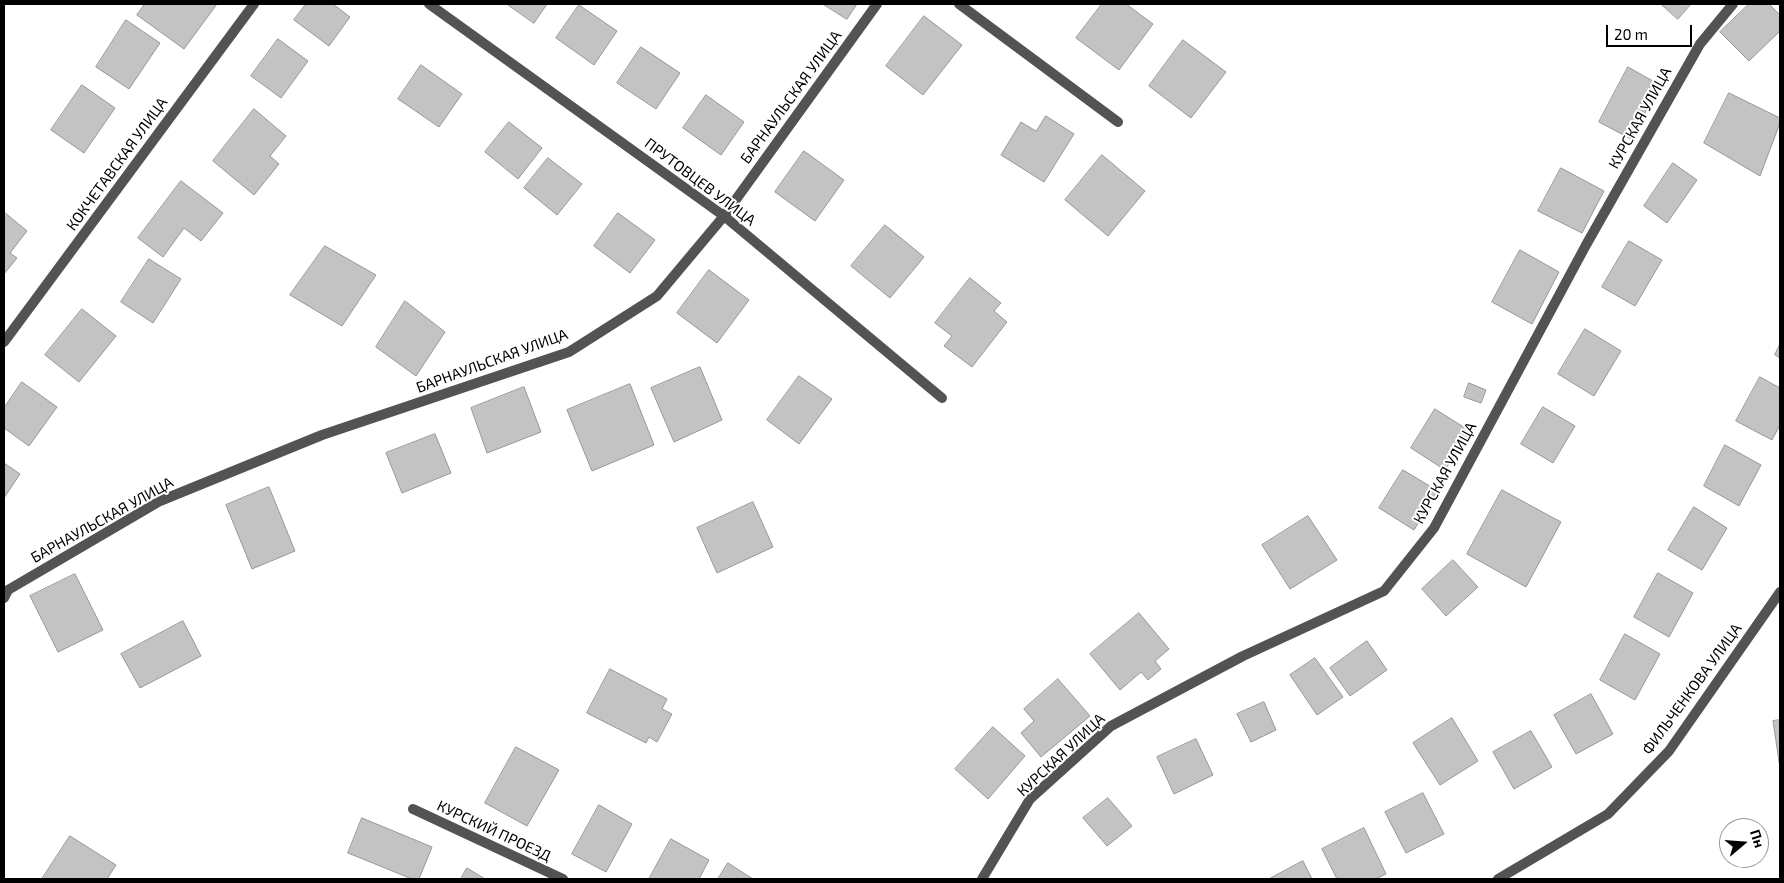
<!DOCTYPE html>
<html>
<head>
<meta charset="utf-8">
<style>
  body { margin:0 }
  #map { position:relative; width:1784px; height:883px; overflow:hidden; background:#fff; font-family:"Exo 2",sans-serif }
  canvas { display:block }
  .frame { position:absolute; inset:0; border:5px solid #000; pointer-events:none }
  .north { position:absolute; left:1719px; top:818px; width:50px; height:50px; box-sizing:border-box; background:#fff; border:1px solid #999; border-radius:50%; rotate:72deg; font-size:14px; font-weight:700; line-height:20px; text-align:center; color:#000 }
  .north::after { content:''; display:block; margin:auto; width:18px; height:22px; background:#000; clip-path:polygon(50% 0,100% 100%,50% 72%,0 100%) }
  .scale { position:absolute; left:1606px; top:25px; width:86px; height:22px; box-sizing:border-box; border:2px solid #000; border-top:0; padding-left:6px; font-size:15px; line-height:18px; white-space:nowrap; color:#000; -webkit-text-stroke:4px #fff; paint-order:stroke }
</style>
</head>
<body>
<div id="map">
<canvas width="1784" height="883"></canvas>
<div class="frame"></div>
<div class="north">Пн</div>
<div class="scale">20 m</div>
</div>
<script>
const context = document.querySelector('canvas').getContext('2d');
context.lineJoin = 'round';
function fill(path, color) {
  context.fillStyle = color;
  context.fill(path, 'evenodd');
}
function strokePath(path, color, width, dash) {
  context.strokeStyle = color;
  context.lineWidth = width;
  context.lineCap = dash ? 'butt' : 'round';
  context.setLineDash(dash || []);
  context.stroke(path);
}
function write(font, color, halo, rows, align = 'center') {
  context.font = font + ' "Exo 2",sans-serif';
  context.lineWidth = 4;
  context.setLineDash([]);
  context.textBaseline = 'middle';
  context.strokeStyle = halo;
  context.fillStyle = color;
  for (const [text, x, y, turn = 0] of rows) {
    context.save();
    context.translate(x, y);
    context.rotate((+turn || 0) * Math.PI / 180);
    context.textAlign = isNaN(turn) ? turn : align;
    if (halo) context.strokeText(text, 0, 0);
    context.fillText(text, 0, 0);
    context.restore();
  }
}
const building = new Path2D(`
  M 145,4 L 217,4 L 184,49 L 137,15 Z
  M 306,4 L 333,4 L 350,17 L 329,46 L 294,20 Z
  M 507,4 L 547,4 L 534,23 Z
  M 823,4 L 857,4 L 847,19 Z
  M 1102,4 L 1126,4 L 1153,24 L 1119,70 L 1076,38 Z
  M 1661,4 L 1691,4 L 1678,19 Z
  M 1749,4 L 1769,4 L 1780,15 L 1780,31 L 1749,61 L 1720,32 Z
  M 579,5 L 617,31 L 594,65 L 556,38 Z
  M 924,16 L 962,45 L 923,95 L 886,66 Z
  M 126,20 L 160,43 L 129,89 L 96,67 Z
  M 278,39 L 308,61 L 281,98 L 251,76 Z
  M 1183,40 L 1226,72 L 1191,118 L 1149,86 Z
  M 641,47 L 680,73 L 656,109 L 617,83 Z
  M 421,65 L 462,94 L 439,127 L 398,99 Z
  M 1628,67 L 1660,85 L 1631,139 L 1599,122 Z
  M 82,85 L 115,108 L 84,153 L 51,130 Z
  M 1729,93 L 1780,118 L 1780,123 L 1760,176 L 1704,143 Z
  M 706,95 L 744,122 L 721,155 L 683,128 Z
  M 254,109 L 286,136 L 270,156 L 279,164 L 254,195 L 213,161 Z
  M 1046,116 L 1074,134 L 1044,182 L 1001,155 L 1021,122 L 1036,131 Z
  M 509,122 L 542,148 L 518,179 L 485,152 Z
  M 804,151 L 844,180 L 815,221 L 775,192 Z
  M 1102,155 L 1145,191 L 1108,236 L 1065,200 Z
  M 548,158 L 582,184 L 557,215 L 524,188 Z
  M 1673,163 L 1697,180 L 1667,223 L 1644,206 Z
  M 1561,168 L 1604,191 L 1582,233 L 1538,211 Z
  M 181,181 L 223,213 L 201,241 L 184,228 L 163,257 L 138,238 Z
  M 4,212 L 27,231 L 10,253 L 17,258 L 4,274 Z
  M 618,213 L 655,240 L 630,273 L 594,246 Z
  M 885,225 L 924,257 L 890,298 L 851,266 Z
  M 1629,241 L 1662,260 L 1635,306 L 1602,287 Z
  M 325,246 L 376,275 L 342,326 L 290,295 Z
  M 1520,250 L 1559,272 L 1532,324 L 1492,302 Z
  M 149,259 L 181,279 L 153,323 L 121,302 Z
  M 709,270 L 749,300 L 717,343 L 677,313 Z
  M 970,278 L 1001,303 L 994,311 L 1007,322 L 972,367 L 944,346 L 952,336 L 935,323 Z
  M 405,301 L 445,332 L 416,376 L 376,347 Z
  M 82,309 L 116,336 L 79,382 L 45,355 Z
  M 1585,329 L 1621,351 L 1594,396 L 1558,374 Z
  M 1780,344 L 1780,358 L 1775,355 Z
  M 700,367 L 722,420 L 674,442 L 651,388 Z
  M 799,376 L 832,399 L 799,444 L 767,420 Z
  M 1760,377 L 1780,388 L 1780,425 L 1772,440 L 1736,421 Z
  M 22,382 L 57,407 L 29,446 L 4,428 L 4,408 Z
  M 1469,383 L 1486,390 L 1481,403 L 1464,397 Z
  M 630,384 L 654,445 L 592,471 L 567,410 Z
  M 524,387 L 541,432 L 487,453 L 471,408 Z
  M 1543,407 L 1575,426 L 1553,463 L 1521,444 Z
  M 1435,409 L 1470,431 L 1445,470 L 1411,448 Z
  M 435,434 L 451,473 L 402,493 L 386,453 Z
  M 1725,445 L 1761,465 L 1739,506 L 1704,486 Z
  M 4,463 L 20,474 L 4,498 Z
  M 1403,470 L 1438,491 L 1414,530 L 1379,508 Z
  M 269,487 L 295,551 L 252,569 L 226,505 Z
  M 1502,490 L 1561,522 L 1526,587 L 1467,554 Z
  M 753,502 L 773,547 L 717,573 L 697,528 Z
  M 1694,507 L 1727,528 L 1702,570 L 1668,550 Z
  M 1308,516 L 1337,560 L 1290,589 L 1262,545 Z
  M 1453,560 L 1478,587 L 1446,616 L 1422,589 Z
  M 1658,573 L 1693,593 L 1669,637 L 1634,617 Z
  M 75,574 L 103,630 L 58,652 L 30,596 Z
  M 1139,613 L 1169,649 L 1155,661 L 1161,669 L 1148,680 L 1141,672 L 1120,690 L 1090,654 Z
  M 183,621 L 201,656 L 140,688 L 121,654 Z
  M 1625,634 L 1660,654 L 1635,700 L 1600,680 Z
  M 1367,641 L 1387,670 L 1350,696 L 1330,668 Z
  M 1315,658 L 1343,697 L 1317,715 L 1290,675 Z
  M 610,669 L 667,699 L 662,709 L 672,714 L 657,742 L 649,737 L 646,743 L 587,713 Z
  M 1058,679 L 1090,716 L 1041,757 L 1021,733 L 1034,721 L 1024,709 Z
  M 1591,694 L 1613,734 L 1576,754 L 1554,715 Z
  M 1264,702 L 1276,730 L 1251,742 L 1237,714 Z
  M 1452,718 L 1478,761 L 1440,785 L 1413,743 Z
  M 1780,720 L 1780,768 L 1773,721 Z
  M 993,727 L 1025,756 L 988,799 L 955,769 Z
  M 1531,731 L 1552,767 L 1514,789 L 1493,752 Z
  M 1196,739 L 1213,775 L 1174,794 L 1157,757 Z
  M 516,747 L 559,770 L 527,826 L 485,803 Z
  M 1423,793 L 1444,834 L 1406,853 L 1385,812 Z
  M 1108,798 L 1132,826 L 1107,846 L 1083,818 Z
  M 599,805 L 632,824 L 606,872 L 572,854 Z
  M 362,818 L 432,847 L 419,879 L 412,879 L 348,853 Z
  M 1364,828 L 1386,874 L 1375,879 L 1337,879 L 1322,849 Z
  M 70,836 L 116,865 L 107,879 L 42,879 Z
  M 671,839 L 709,860 L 699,879 L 649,879 Z
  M 1303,861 L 1312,879 L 1269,879 Z
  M 728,863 L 753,879 L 718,879 Z
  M 467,868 L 485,879 L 461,879 Z`);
const minor = new Path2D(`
  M 429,4 L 724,216 L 942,398
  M 959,4 L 1118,122
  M 4,342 L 254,4
  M 4,598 L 8,590 L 160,501 L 322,435 L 569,352 L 657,296 L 724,216 L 877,4
  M 413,809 L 563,879
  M 982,879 L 1030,799 L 1111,726 L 1243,656 L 1384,591 L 1434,528 L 1586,245 L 1700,44 L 1733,4
  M 1498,879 L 1608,814 L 1669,751 L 1780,592`);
const streetNames = [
  ["БАРНАУЛЬСКАЯ УЛИЦА",791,97,-54],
  ["КУРСКАЯ УЛИЦА",1640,118,-61],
  ["КОКЧЕТАВСКАЯ УЛИЦА",117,164,-54],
  ["ПРУТОВЦЕВ УЛИЦА",700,182,37],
  ["БАРНАУЛЬСКАЯ УЛИЦА",492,361,-20],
  ["КУРСКАЯ УЛИЦА",1445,473,-61],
  ["БАРНАУЛЬСКАЯ УЛИЦА",102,520,-29],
  ["ФИЛЬЧЕНКОВА УЛИЦА",1692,689,-54],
  ["КУРСКАЯ УЛИЦА",1061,755,-43],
  ["КУРСКИЙ ПРОЕЗД",494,831,25]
];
fill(building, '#c3c3c3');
strokePath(building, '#979797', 1);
strokePath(minor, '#535353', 10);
write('15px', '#000', '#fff', streetNames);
</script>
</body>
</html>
